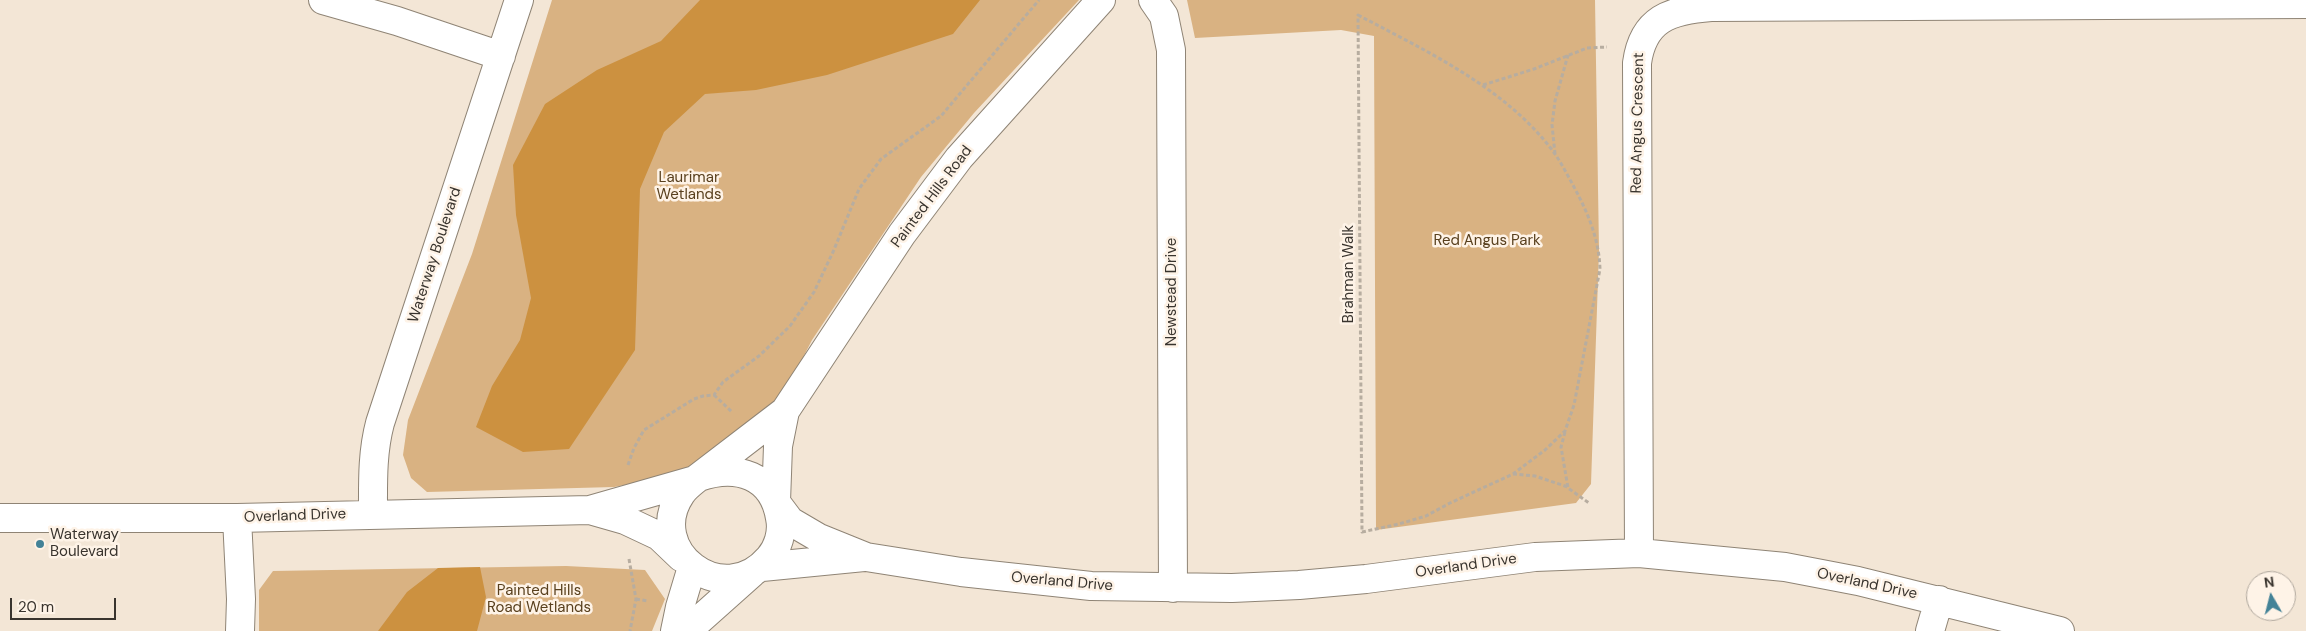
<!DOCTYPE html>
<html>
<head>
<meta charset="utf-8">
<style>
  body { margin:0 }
  #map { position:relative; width:2306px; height:631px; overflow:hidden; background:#f3e6d6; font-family:"DM Sans",sans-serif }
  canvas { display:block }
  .north { position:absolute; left:2246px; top:571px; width:50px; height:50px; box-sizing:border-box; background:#fef3e7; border:1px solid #afa79d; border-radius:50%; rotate:352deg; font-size:14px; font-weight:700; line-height:20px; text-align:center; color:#39342e }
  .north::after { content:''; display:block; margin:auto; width:18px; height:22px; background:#438297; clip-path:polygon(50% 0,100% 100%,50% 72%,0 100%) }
  .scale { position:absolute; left:10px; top:598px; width:106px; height:22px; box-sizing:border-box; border:2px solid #39342e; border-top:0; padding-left:6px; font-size:15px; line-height:18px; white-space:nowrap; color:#39342e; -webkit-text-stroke:4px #fef3e7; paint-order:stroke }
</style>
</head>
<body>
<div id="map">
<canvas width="2306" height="631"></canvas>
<div class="north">N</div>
<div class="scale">20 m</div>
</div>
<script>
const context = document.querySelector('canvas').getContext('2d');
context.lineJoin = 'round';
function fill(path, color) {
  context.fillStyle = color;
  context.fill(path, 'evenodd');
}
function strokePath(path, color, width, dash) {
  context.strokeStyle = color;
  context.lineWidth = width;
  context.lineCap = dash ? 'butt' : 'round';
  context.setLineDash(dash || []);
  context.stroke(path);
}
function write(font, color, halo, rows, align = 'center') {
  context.font = font + ' "DM Sans",sans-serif';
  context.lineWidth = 5;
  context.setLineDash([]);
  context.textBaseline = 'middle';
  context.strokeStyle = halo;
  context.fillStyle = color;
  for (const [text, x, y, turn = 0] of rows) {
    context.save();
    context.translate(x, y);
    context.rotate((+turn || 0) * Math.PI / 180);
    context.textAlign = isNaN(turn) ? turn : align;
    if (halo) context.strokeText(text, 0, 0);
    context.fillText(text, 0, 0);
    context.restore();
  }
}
const green = new Path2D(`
  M 552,0 L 1079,0 L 974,113 L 921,177 L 812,340 L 791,381 L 755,434 L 691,472 L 614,487 L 427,492 L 411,478 L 403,455 L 408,420 L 472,254 Z
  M 1187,0 L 1595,0 L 1599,250 L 1591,484 L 1576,503 L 1376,530 L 1374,36 L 1341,30 L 1195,38 Z
  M 566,566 L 645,570 L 665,599 L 652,631 L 259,631 L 259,590 L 273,571 Z`);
const water = new Path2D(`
  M 700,0 L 980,0 L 953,34 L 827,75 L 756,90 L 705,94 L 664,132 L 640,189 L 635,350 L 569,449 L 523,452 L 476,427 L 492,386 L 520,340 L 531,298 L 516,215 L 513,165 L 545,104 L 597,70 L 661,41 Z
  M 480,567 L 486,597 L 477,631 L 378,631 L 407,592 L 438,568 Z`);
const path = new Path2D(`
  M 1358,15 C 1428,52 1508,89 1555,154 C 1562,164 1568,176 1574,187 C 1588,213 1599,239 1600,269 L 1574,405 L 1565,431 L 1545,450 L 1513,474 L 1450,503 L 1426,516 L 1399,524 L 1362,532 Z
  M 1483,85 L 1534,69 L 1587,48 L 1607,47
  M 1555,154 L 1552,125 L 1555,101 L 1568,55
  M 714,395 L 732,412
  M 1565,432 L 1561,447 L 1568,488 L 1589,503
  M 628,465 L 634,448 L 644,430 L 694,399 L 703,396 L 714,395 L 723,382 L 759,356 L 790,326 L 814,292 L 833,252 L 859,189 L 881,159 L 941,116 L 1039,0
  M 1513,474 L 1535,476 L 1568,487
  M 629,559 L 636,599 L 630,631
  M 636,599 L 648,601`);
const minor = new Path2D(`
  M 323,0 L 397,21 L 501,56
  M 1153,0 L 1164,16 L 1171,50 L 1173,588
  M 699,477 C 737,464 773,475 780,518 C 783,532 778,548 769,558 C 723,612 643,550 681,494 C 684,489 690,484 695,480 L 785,411 L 902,234 L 959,158 L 1101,0
  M 776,502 L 778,446 L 785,411
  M 778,505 L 790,521 L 819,538 L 866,557 L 961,572 L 1091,586 L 1232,588 L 1299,585 L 1366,579 L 1535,557 L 1639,553 L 1785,567 L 1858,581 L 2060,631
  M 590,510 L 625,520 L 659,536 L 681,557
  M 373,514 C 373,483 372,453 380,423 L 519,0
  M 0,518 L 237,518 L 590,510 L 695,480
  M 237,518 L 241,599 L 240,631
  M 1639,553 L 1637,63 C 1643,19 1670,10 1711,7 L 2306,4
  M 762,567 L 864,557
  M 675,631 L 680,607 L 692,567
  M 687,631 L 752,573
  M 1930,631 L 1939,600`);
const markers = [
  [40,544,5,"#438297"]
];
const streetNames = [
  ["Red Angus Crescent",1638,123,-89],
  ["Painted Hills Road",932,197,-53],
  ["Waterway Boulevard",435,255,-72],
  ["Brahman Walk",1349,274,-90],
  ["Newstead Drive",1172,292,-90],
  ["Overland Drive",295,516,-2],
  ["Overland Drive",1466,566,-8],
  ["Overland Drive",1062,582,5],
  ["Overland Drive",1867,584,12]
];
const parkNames = [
  ["Laurimar",689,178],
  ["Wetlands",689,195],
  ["Red Angus Park",1487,241],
  ["Painted Hills",539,591],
  ["Road Wetlands",539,608]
];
const poiNames = [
  ["Waterway",50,535],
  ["Boulevard",50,552]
];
fill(green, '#d9b282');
fill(water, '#cc9140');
strokePath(minor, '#8f8475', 30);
strokePath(path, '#b7ada0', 3, [4, 2.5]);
strokePath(minor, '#fff', 28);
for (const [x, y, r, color] of markers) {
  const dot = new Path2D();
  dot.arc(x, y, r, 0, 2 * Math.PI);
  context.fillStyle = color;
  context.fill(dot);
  strokePath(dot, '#fef3e7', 2);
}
write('15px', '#39342e', '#fef3e7', streetNames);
write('15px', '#59401e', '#fef3e7', parkNames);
write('15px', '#39342e', '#fef3e7', poiNames, 'left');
</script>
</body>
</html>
